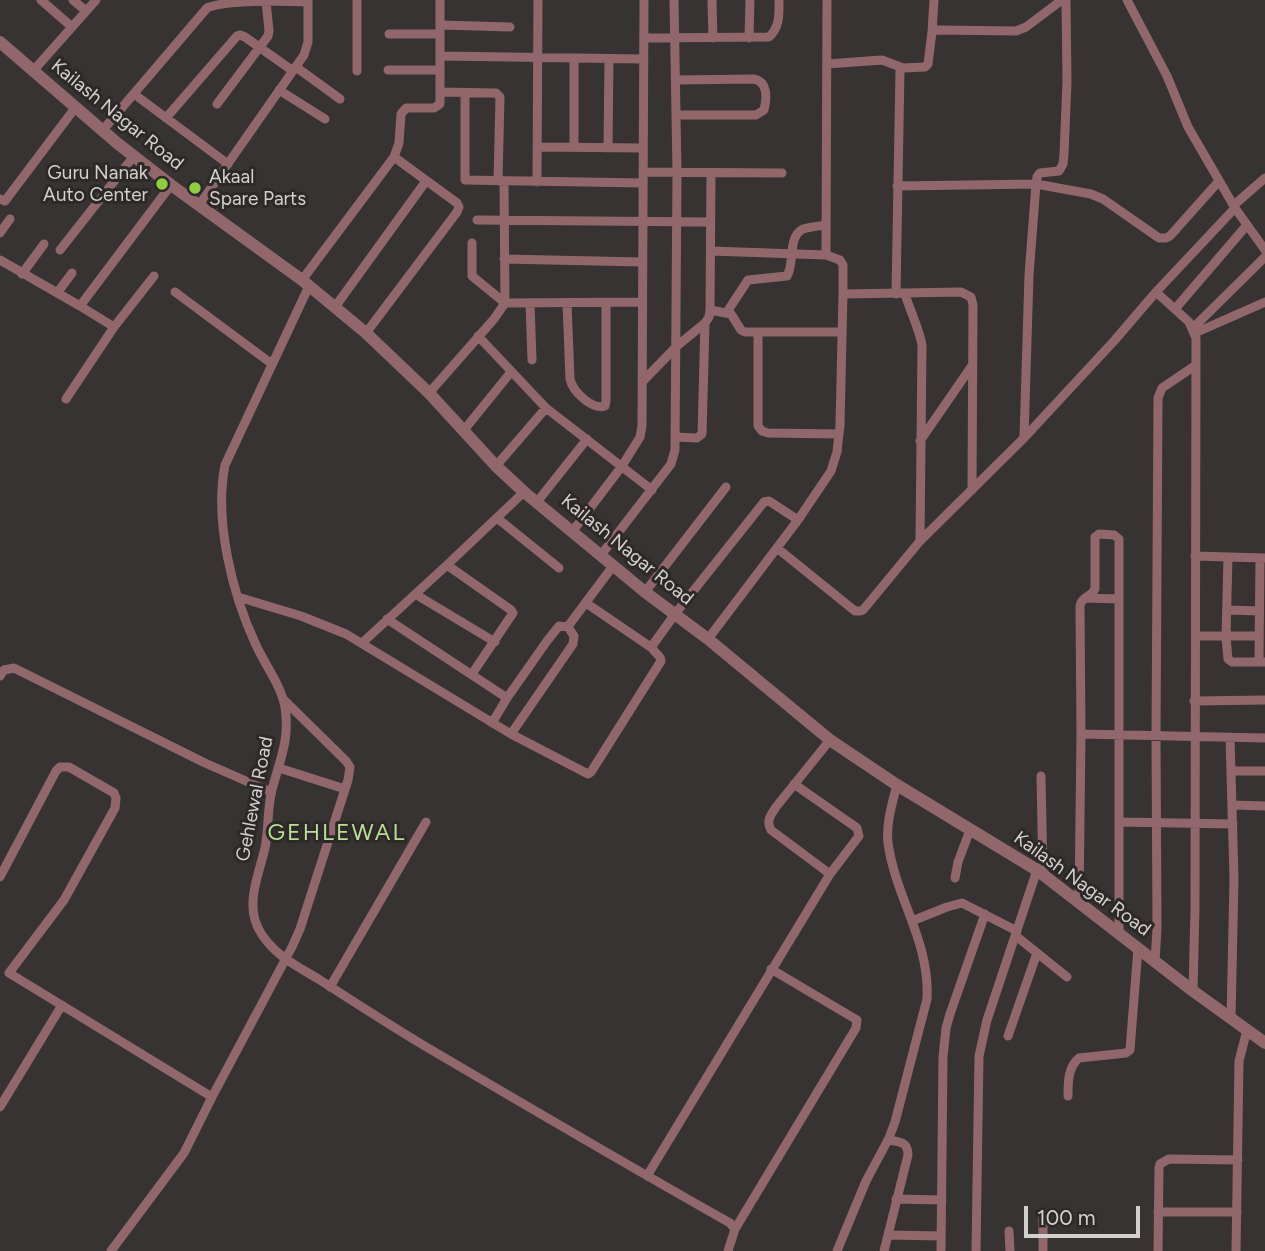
<!DOCTYPE html>
<html>
<head>
<meta charset="utf-8">
<style>
  body { margin:0 }
  #map { position:relative; width:1265px; height:1251px; overflow:hidden; background:#373332; font-family:Figtree,sans-serif }
  canvas { display:block }
  .scale { position:absolute; left:1024px; top:1206px; width:116px; height:32px; box-sizing:border-box; border:4px solid #d3d0d0; border-top:0; padding-left:9px; font-size:21px; line-height:24px; white-space:nowrap; color:#d3d0d0; -webkit-text-stroke:5px #2d2928; paint-order:stroke }
</style>
</head>
<body>
<div id="map">
<canvas width="1265" height="1251"></canvas>
<div class="scale">100 m</div>
</div>
<script>
const context = document.querySelector('canvas').getContext('2d');
context.lineJoin = 'round';
function strokePath(path, color, width, dash) {
  context.strokeStyle = color;
  context.lineWidth = width;
  context.lineCap = dash ? 'butt' : 'round';
  context.setLineDash(dash || []);
  context.stroke(path);
}
function write(font, color, halo, rows, align = 'center') {
  context.font = font + ' Figtree,sans-serif';
  context.lineWidth = 6;
  context.setLineDash([]);
  context.textBaseline = 'middle';
  context.strokeStyle = halo;
  context.fillStyle = color;
  for (const [text, x, y, turn = 0] of rows) {
    context.save();
    context.translate(x, y);
    context.rotate((+turn || 0) * Math.PI / 180);
    context.textAlign = isNaN(turn) ? turn : align;
    if (halo) context.strokeText(text, 0, 0);
    context.fillText(text, 0, 0);
    context.restore();
  }
}
const minor = new Path2D(`
  M 41,0 L 72,27
  M 73,0 L 86,11
  M 712,0 L 713,38
  M 1127,0 L 1167,76 L 1188,127 L 1235,208 L 1265,250
  M 440,25 L 510,27
  M 932,32 L 934,0
  M 389,34 L 440,34
  M 644,38 L 769,37 C 780,27 779,14 779,0
  M 749,38 L 750,0
  M 440,56 L 644,59
  M 827,64 L 882,60 L 903,68
  M 296,67 L 340,99
  M 388,70 L 440,70
  M 33,71 L 96,0
  M 357,71 L 357,0
  M 676,80 L 754,79 C 768,82 767,98 764,110 L 756,115 L 677,115
  M 279,90 L 325,119
  M 441,92 L 496,93 L 500,97 L 498,181
  M 465,93 L 465,180 L 643,183
  M 134,94 L 228,164
  M 217,104 L 268,36 L 269,31 L 266,1
  M 166,118 L 237,36 L 240,35 L 245,37 L 293,71
  M 102,131 L 207,8 C 226,0 283,1 308,2
  M 537,147 L 643,148
  M 574,147 L 574,58
  M 608,148 L 609,59
  M 643,172 L 782,173
  M 537,182 L 538,0
  M 897,186 L 1036,184 L 1091,194 L 1103,199 L 1159,238 L 1166,238 L 1170,236 L 1219,181
  M 0,199 L 5,201 L 75,108
  M 199,205 L 304,55 L 308,42 L 308,0
  M 1234,205 L 1265,178
  M 477,220 L 710,222
  M 0,233 L 10,219
  M 472,243 L 472,276 L 505,303 L 642,302
  M 60,250 L 134,156
  M 826,255 L 827,0
  M 504,259 L 642,262
  M 0,260 L 80,306 L 114,327
  M 22,274 L 44,244
  M 302,280 L 394,157 L 399,143 L 401,114 L 406,108 L 434,108 L 440,104 L 440,0
  M 309,286 L 225,465 C 214,520 232,594 256,645 C 265,665 281,685 285,707 C 290,740 280,759 272,790 C 267,808 269,829 265,848 C 260,870 248,898 255,920 C 258,930 265,940 272,947 C 285,961 304,970 320,980 C 354,1002 388,1024 423,1045 C 525,1105 627,1165 730,1223 L 735,1229 L 728,1251
  M 175,292 L 272,364
  M 1156,292 L 1189,322 L 1196,338 L 1195,909 L 1193,991
  M 57,293 L 72,273
  M 843,294 L 961,292 L 971,297 L 973,305 L 972,490
  M 896,294 L 900,70 L 903,68 L 925,67 L 928,64 L 932,32 L 937,30 L 1016,31 L 1026,27 L 1062,0
  M 905,294 C 910,311 919,328 922,345 L 920,541
  M 530,303 L 532,360
  M 567,303 L 570,379 C 573,392 592,410 605,406 L 606,401 L 606,303
  M 80,306 L 171,185
  M 335,307 L 426,181
  M 1175,309 L 1247,225
  M 710,310 L 731,314 L 741,330 L 745,332 L 841,332
  M 727,312 L 748,280 L 787,276 C 795,264 787,237 803,229 C 809,227 819,226 826,225
  M 1193,328 L 1265,257
  M 366,333 L 457,212 L 459,207 L 457,203 L 394,157
  M 758,333 L 758,426 L 762,431 L 768,433 L 839,434
  M 1195,333 L 1265,302
  M 478,336 L 546,408 L 652,490
  M 643,381 L 677,346 L 705,323 L 709,317 L 710,310 L 711,173
  M 429,393 L 494,319 L 505,303 L 504,181
  M 66,399 L 114,327 L 154,276
  M 464,430 L 511,372
  M 675,437 L 697,438 L 702,434 L 705,323
  M 1024,438 L 1029,275 L 1036,184 L 1037,177 L 1040,173 L 1059,171 L 1063,164 L 1064,155 L 1067,82 L 1066,0
  M 920,441 L 971,367
  M 496,466 L 546,408
  M 537,502 L 587,439
  M 497,518 L 559,568
  M 572,532 L 622,466 L 640,437 L 642,426 L 644,0
  M 777,548 L 855,611 L 860,611 L 863,610 L 920,541 L 1024,438 L 1114,341 L 1156,292 L 1235,208
  M 601,555 L 671,464 L 675,450 L 677,172 L 674,0
  M 1195,556 L 1264,558
  M 1228,557 L 1226,637 L 1228,659 L 1232,662 L 1265,662
  M 447,565 L 511,610 L 513,613 L 472,674
  M 645,592 L 726,487
  M 415,594 L 495,642
  M 238,597 L 301,616 L 346,634 L 511,734 L 588,774 L 591,772 L 661,661 C 661,654 652,653 652,646 L 675,614 L 764,502 L 769,501 L 798,520
  M 1085,598 L 1119,599
  M 586,603 L 652,648
  M 1227,610 L 1259,611
  M 387,619 L 507,698
  M 1196,636 L 1259,636
  M 708,639 L 798,520 L 831,471 L 837,452 L 840,425 L 843,294 L 843,265 L 840,260 L 826,255 L 711,251
  M 362,643 L 447,565 L 524,492
  M 1259,662 L 1260,558
  M 0,676 L 4,670 L 14,668 L 205,763 L 271,792
  M 1194,701 L 1265,700
  M 492,723 L 507,698 L 547,641 L 559,626 L 568,627 L 569,625 L 613,566
  M 511,734 L 573,644 L 574,636 L 568,627
  M 1081,734 L 1265,738
  M 1230,737 L 1234,879 L 1231,1019
  M 279,768 L 345,789
  M 1231,771 L 1265,771
  M 1041,776 L 1043,875
  M 1232,805 L 1265,806
  M 1119,822 L 1233,824
  M 830,874 L 771,830 C 766,821 770,816 776,807 L 830,740
  M 0,877 L 56,771 L 60,767 L 69,767 L 114,793 L 116,798 L 115,808 L 64,900 L 9,973 L 212,1097
  M 955,878 L 958,862 L 970,830
  M 1079,902 L 1081,734 L 1080,606 C 1081,597 1091,597 1095,589 L 1095,537 L 1099,534 L 1114,535 L 1119,539 L 1119,934
  M 912,921 L 947,907 L 962,903 L 1017,931
  M 1016,936 L 1067,977
  M 1155,961 L 1157,929 L 1156,736 L 1158,398 L 1162,388 L 1196,365
  M 330,987 L 426,822
  M 1008,1036 L 1037,953
  M 1068,1096 C 1068,1082 1068,1067 1079,1058 L 1126,1053 L 1130,1050 L 1138,948
  M 0,1107 L 62,1005
  M 647,1176 L 830,874 L 859,836 L 857,828 L 794,784
  M 896,1199 L 942,1200
  M 1158,1212 L 1237,1212
  M 735,1229 L 856,1028 L 857,1020 L 771,969
  M 1009,1231 L 1010,1251
  M 888,1235 L 941,1236
  M 111,1251 L 184,1153 L 212,1097 L 292,947 L 300,929 L 348,780 L 350,767 L 346,761 L 284,700
  M 837,1251 L 866,1181 L 889,1138 L 895,1122 L 927,999 C 930,941 896,899 888,843 C 886,823 892,804 897,785
  M 884,1251 L 908,1155 C 908,1141 899,1142 888,1140
  M 941,1251 L 943,1057 L 946,1028 L 950,1014 L 985,914
  M 976,1251 L 979,1056 L 987,1020 L 1037,870
  M 1043,1251 L 1043,1214
  M 1158,1251 L 1159,1168 L 1160,1164 L 1169,1159 L 1238,1160
  M 1236,1251 L 1239,1061 L 1247,1030`);
const tertiary = new Path2D(`
  M 0,42 L 117,143 L 171,185 L 302,280 L 366,333 L 429,393 L 496,466 L 524,492 L 645,592 L 708,639 L 830,740 L 897,785 L 1037,870 L 1193,991 L 1265,1043`);
const markers = [
  [162,184,7,"#91cd3f"],
  [195,188,7,"#91cd3f"]
];
const streetNames = [
  ["Kailash Nagar Road",117,115,39],
  ["Kailash Nagar Road",627,550,39],
  ["Gehlewal Road",255,799,-79],
  ["Kailash Nagar Road",1082,884,36]
];
const poiNames = [
  ["Guru Nanak",148,173],
  ["Auto Center",148,195],
  ["Akaal",209,177,"left"],
  ["Spare Parts",209,199,"left"]
];
const quarterNames = [
  ["GEHLEWAL",337,833]
];
strokePath(minor, '#92676c', 9);
strokePath(tertiary, '#92676c', 12);
for (const [x, y, r, color] of markers) {
  const dot = new Path2D();
  dot.arc(x, y, r, 0, 2 * Math.PI);
  context.fillStyle = color;
  context.fill(dot);
  strokePath(dot, '#2d2928', 2.5);
}
write('19px', '#d3d0d0', '#2d2928', streetNames);
write('19px', '#d3d0d0', '#2d2928', poiNames, 'right');
context.letterSpacing = '2px';
write('23px', '#badc96', '#2d2928', quarterNames);
context.letterSpacing = '0px';
</script>
</body>
</html>
